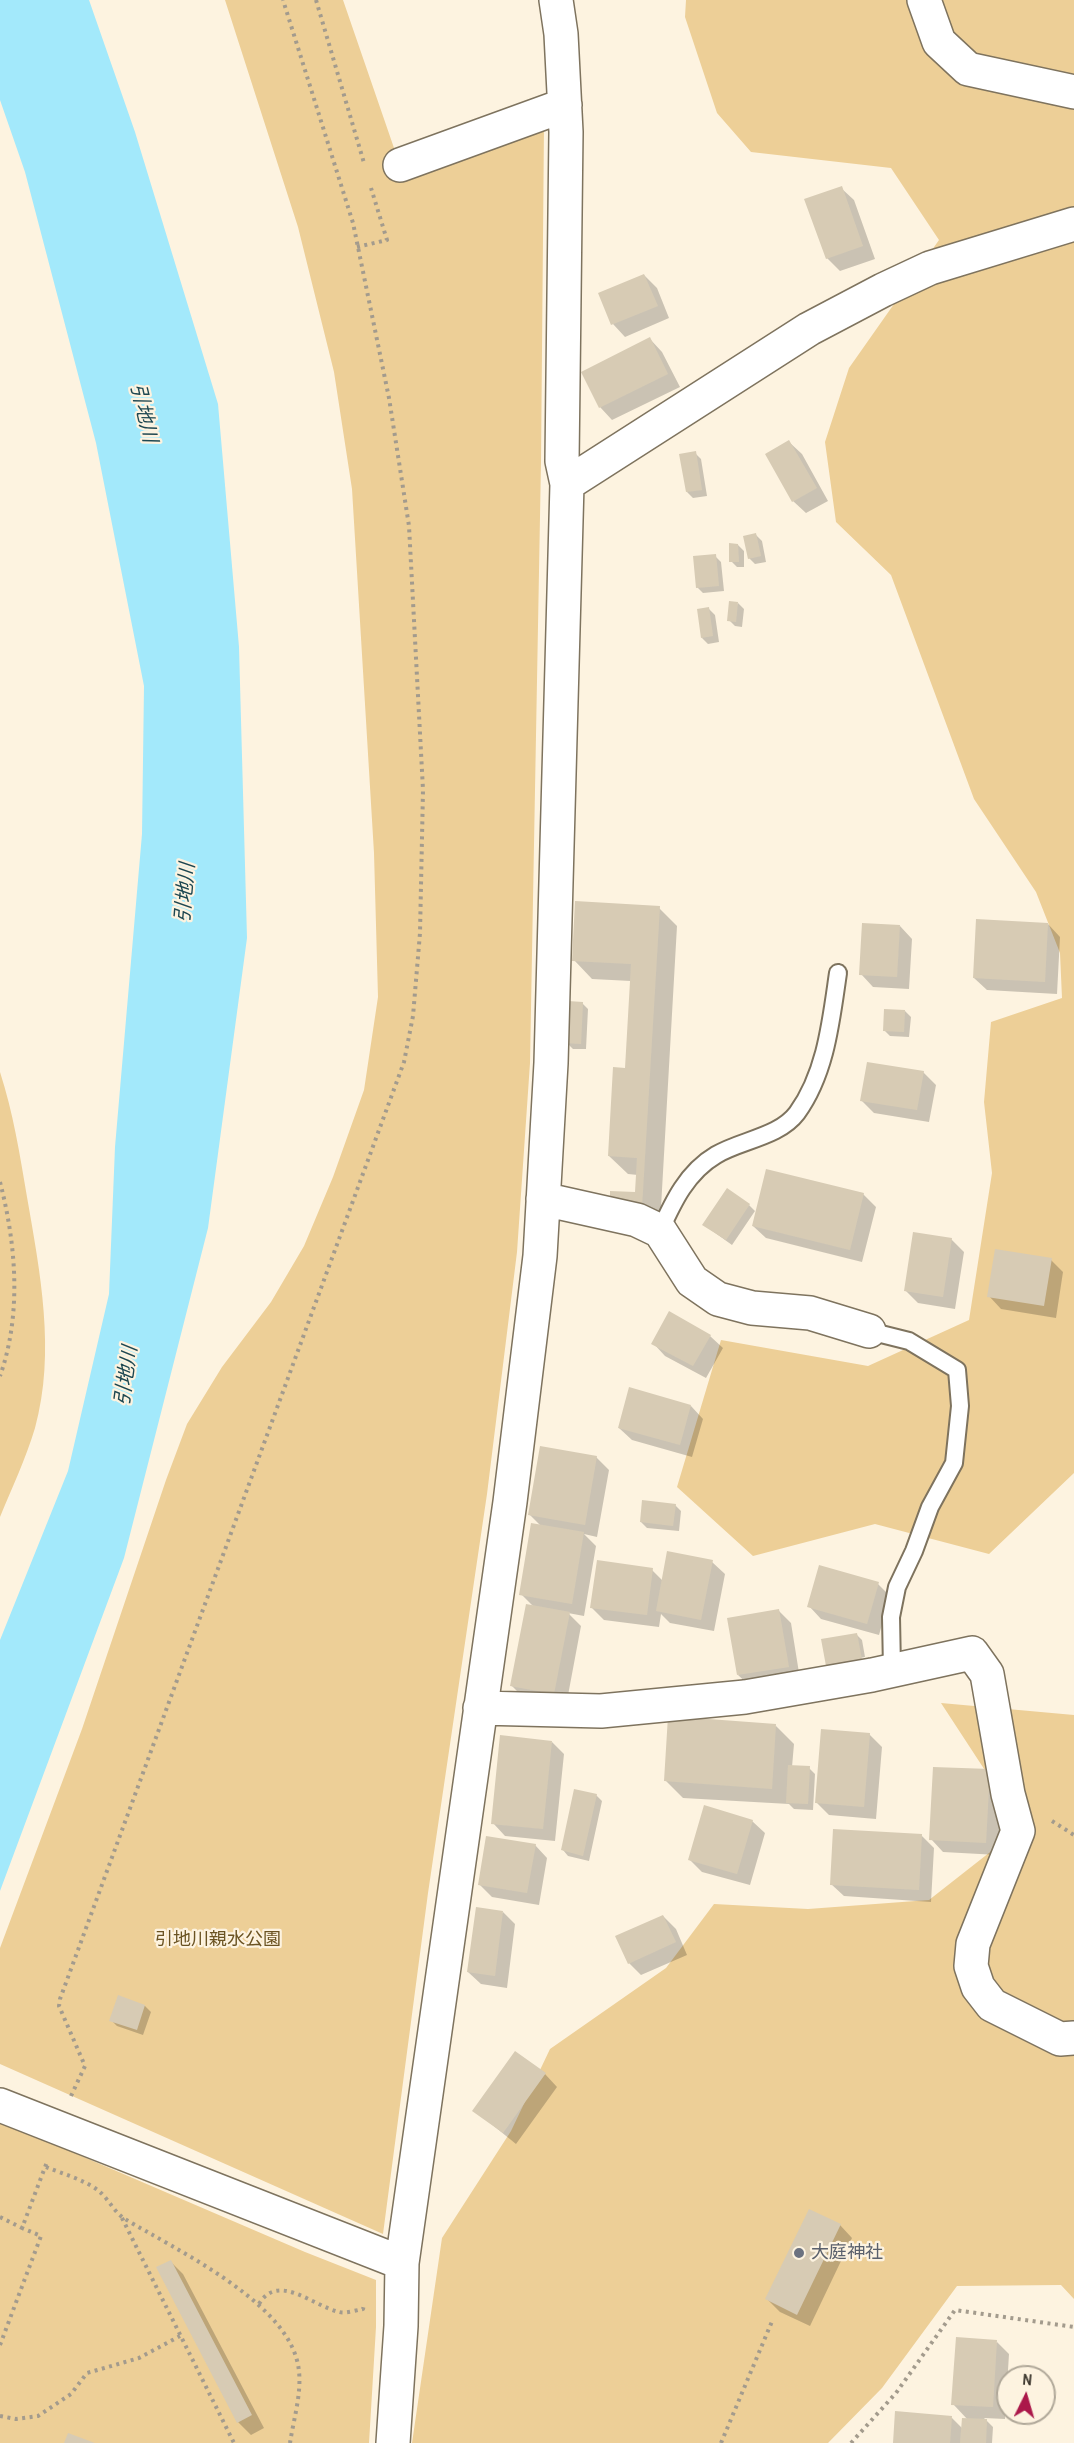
<!DOCTYPE html>
<html>
<head>
<meta charset="utf-8">
<style>
  body { margin:0 }
  #map { position:relative; width:1074px; height:2443px; overflow:hidden; background:#fdf3e0; font-family:"Archivo Narrow",sans-serif }
  canvas { display:block }
  .north { position:absolute; left:996px; top:2365px; width:60px; height:60px; box-sizing:border-box; background:#fdf3e0; border:2px solid #b0a899; border-radius:50%; rotate:5deg; font-size:16px; font-weight:700; line-height:24px; text-align:center; color:#3c372e }
  .north::after { content:''; display:block; margin:auto; width:21px; height:27px; background:#ab184a; clip-path:polygon(50% 0,100% 100%,50% 72%,0 100%) }
</style>
</head>
<body>
<div id="map">
<canvas width="1074" height="2443"></canvas>
<div class="north">N</div>
</div>
<script>
const context = document.querySelector('canvas').getContext('2d');
context.lineJoin = 'round';
function fill(path, color) {
  context.fillStyle = color;
  context.fill(path, 'evenodd');
}
function strokePath(path, color, width, dash) {
  context.strokeStyle = color;
  context.lineWidth = width;
  context.lineCap = dash ? 'butt' : 'round';
  context.setLineDash(dash || []);
  context.stroke(path);
}
function write(font, color, halo, rows, align = 'center') {
  context.font = font + ' "Archivo Narrow","Noto Sans JP",sans-serif';
  context.lineWidth = 4.5;
  context.setLineDash([]);
  context.textBaseline = 'middle';
  context.strokeStyle = halo;
  context.fillStyle = color;
  for (const [text, x, y, turn = 0] of rows) {
    context.save();
    context.translate(x, y);
    context.rotate((+turn || 0) * Math.PI / 180);
    context.textAlign = isNaN(turn) ? turn : align;
    if (halo) context.strokeText(text, 0, 0);
    context.fillText(text, 0, 0);
    context.restore();
  }
}
const green = new Path2D(`
  M 225,0 L 343,0 L 404,177 L 544,125 L 541,462 L 530,1063 L 517,1252 L 487,1494 L 428,1893 L 383,2234 L 0,2064 L 0,1948 L 82,1729 L 166,1480 L 187,1424 L 222,1367 L 271,1302 L 304,1246 L 333,1177 L 364,1090 L 378,997 L 374,853 L 352,489 L 334,372 L 298,227 Z
  M 686,0 L 1074,0 L 1074,1473 L 989,1554 L 875,1524 L 753,1556 L 677,1487 L 721,1340 L 868,1366 L 969,1320 L 992,1173 L 984,1102 L 991,1022 L 1062,998 L 1060,953 L 1036,892 L 974,799 L 891,575 L 836,522 L 825,442 L 849,368 L 939,240 L 891,168 L 751,152 L 717,113 L 685,17 Z
  M 0,1072 C 13,1112 20,1155 27,1197 C 40,1272 56,1352 35,1428 C 26,1458 12,1488 0,1517 Z
  M 941,1703 L 1074,1715 L 1074,2299 L 1061,2285 L 957,2286 L 882,2388 L 828,2443 L 412,2443 L 442,2238 L 511,2131 L 550,2049 L 666,1968 L 714,1904 L 808,1909 L 929,1900 L 1022,1827 Z
  M 0,2121 L 305,2252 L 376,2280 L 376,2327 L 369,2443 L 0,2443 Z`);
const water = new Path2D(`
  M 0,0 L 89,0 L 135,132 L 218,404 L 239,647 L 247,938 L 208,1228 L 124,1558 L 0,1891 L 0,1640 L 68,1471 L 109,1294 L 115,1147 L 142,834 L 144,686 L 96,443 L 25,172 L 0,100 Z`);
const shadow = new Path2D(`
  M 841,188 L 854,200 L 875,259 L 840,271 L 827,258 Z
  M 644,275 L 657,288 L 669,318 L 625,337 L 613,324 L 600,294 Z
  M 650,339 L 662,352 L 680,387 L 612,420 L 600,407 Z
  M 789,442 L 802,454 L 828,501 L 806,513 L 793,501 Z
  M 695,453 L 701,459 L 707,496 L 693,498 L 687,492 Z
  M 756,535 L 762,541 L 766,562 L 755,564 L 749,558 Z
  M 738,545 L 744,551 L 744,567 L 737,567 L 731,561 Z
  M 715,556 L 721,562 L 724,591 L 703,593 L 697,587 Z
  M 738,603 L 744,609 L 742,627 L 735,626 L 729,620 Z
  M 709,609 L 715,615 L 719,642 L 708,644 L 702,638 Z
  M 659,908 L 677,926 L 660,1225 L 630,1223 L 637,1194 L 638,1175 L 628,1174 L 609,1156 L 626,1070 L 631,981 L 592,979 L 574,960 Z
  M 1048,924 L 1060,937 L 1057,994 L 987,990 L 974,978 Z
  M 900,926 L 912,939 L 909,989 L 873,987 L 861,974 Z
  M 582,1003 L 588,1009 L 586,1049 L 573,1049 L 567,1043 Z
  M 905,1011 L 911,1017 L 909,1037 L 890,1036 L 884,1030 Z
  M 923,1072 L 936,1085 L 929,1122 L 874,1113 L 862,1101 Z
  M 863,1194 L 876,1207 L 862,1262 L 766,1238 L 753,1226 Z
  M 749,1205 L 755,1211 L 732,1245 L 704,1225 Z
  M 951,1239 L 964,1252 L 955,1309 L 918,1303 L 905,1290 Z
  M 1051,1260 L 1063,1272 L 1056,1318 L 1001,1309 L 989,1296 Z
  M 710,1336 L 723,1348 L 706,1378 L 665,1356 L 653,1343 Z
  M 691,1406 L 703,1419 L 692,1457 L 632,1440 L 619,1428 Z
  M 596,1457 L 609,1470 L 597,1537 L 584,1534 L 596,1546 L 584,1616 L 568,1613 L 581,1626 L 566,1706 L 524,1698 L 511,1685 L 534,1607 L 521,1594 L 542,1527 L 530,1515 Z
  M 675,1505 L 681,1511 L 679,1531 L 647,1528 L 641,1522 Z
  M 712,1562 L 725,1574 L 714,1631 L 670,1623 L 661,1614 L 659,1627 L 604,1620 L 592,1608 L 652,1570 L 663,1581 Z
  M 878,1584 L 890,1596 L 879,1635 L 821,1619 L 809,1606 Z
  M 779,1611 L 791,1623 L 800,1679 L 751,1687 L 738,1675 Z
  M 856,1634 L 862,1640 L 865,1657 L 830,1664 L 833,1672 L 827,1666 Z
  M 776,1726 L 794,1744 L 792,1767 L 809,1768 L 815,1774 L 813,1810 L 794,1809 L 789,1804 L 683,1798 L 665,1780 Z
  M 869,1734 L 882,1747 L 876,1819 L 829,1815 L 817,1803 Z
  M 552,1742 L 564,1754 L 555,1841 L 505,1836 L 493,1823 Z
  M 934,1769 L 1002,1783 L 998,1855 L 943,1852 L 931,1839 Z
  M 596,1795 L 602,1801 L 589,1861 L 568,1856 L 563,1850 Z
  M 752,1821 L 765,1833 L 750,1885 L 702,1872 L 689,1859 Z
  M 921,1835 L 934,1848 L 931,1902 L 844,1896 L 831,1884 Z
  M 535,1845 L 547,1858 L 539,1905 L 492,1897 L 479,1884 Z
  M 503,1912 L 515,1924 L 507,1988 L 481,1984 L 468,1972 Z
  M 663,1916 L 676,1929 L 687,1955 L 641,1975 L 629,1963 Z
  M 119,1997 L 145,2006 L 151,2012 L 143,2035 L 117,2026 L 111,2020 Z
  M 545,2074 L 557,2087 L 516,2144 L 474,2110 Z
  M 840,2225 L 852,2238 L 810,2326 L 780,2312 L 767,2299 Z
  M 171,2262 L 183,2274 L 264,2428 L 251,2435 L 238,2422 Z
  M 997,2342 L 1009,2354 L 1005,2419 L 984,2418 L 993,2427 L 992,2443 L 894,2443 L 952,2418 L 963,2429 L 968,2420 L 953,2404 Z`);
const building = new Path2D(`
  M 842,186 L 863,246 L 826,259 L 804,199 Z
  M 644,274 L 658,306 L 611,325 L 598,293 Z
  M 650,337 L 668,374 L 599,408 L 581,372 Z
  M 789,440 L 817,488 L 792,502 L 765,454 Z
  M 696,451 L 702,490 L 686,492 L 679,454 Z
  M 756,533 L 761,556 L 748,559 L 743,536 Z
  M 729,543 L 738,544 L 739,562 L 729,562 Z
  M 716,554 L 719,586 L 696,588 L 693,556 Z
  M 729,601 L 738,602 L 736,622 L 727,621 Z
  M 709,607 L 713,636 L 701,638 L 697,609 Z
  M 575,901 L 660,906 L 642,1207 L 610,1205 L 610,1191 L 635,1192 L 637,1158 L 608,1156 L 613,1067 L 625,1068 L 631,964 L 572,961 Z
  M 976,919 L 1048,923 L 1045,982 L 973,978 Z
  M 862,923 L 900,925 L 897,977 L 859,975 Z
  M 568,1001 L 583,1002 L 581,1044 L 565,1043 Z
  M 884,1009 L 905,1010 L 904,1032 L 883,1031 Z
  M 867,1062 L 924,1071 L 917,1110 L 860,1101 Z
  M 766,1169 L 864,1193 L 850,1250 L 752,1226 Z
  M 727,1188 L 750,1204 L 726,1240 L 702,1225 Z
  M 913,1232 L 952,1238 L 943,1297 L 904,1291 Z
  M 995,1249 L 1052,1258 L 1044,1306 L 987,1297 Z
  M 669,1311 L 711,1335 L 693,1366 L 651,1344 Z
  M 629,1387 L 691,1405 L 680,1445 L 618,1428 Z
  M 540,1446 L 597,1456 L 585,1525 L 528,1515 Z
  M 642,1500 L 676,1504 L 673,1526 L 640,1522 Z
  M 531,1523 L 584,1532 L 572,1604 L 519,1595 Z
  M 667,1551 L 713,1560 L 701,1620 L 656,1611 Z
  M 597,1560 L 653,1568 L 647,1615 L 590,1608 Z
  M 819,1565 L 879,1582 L 867,1624 L 807,1607 Z
  M 526,1604 L 570,1612 L 554,1694 L 510,1686 Z
  M 779,1609 L 789,1667 L 737,1675 L 727,1618 Z
  M 857,1633 L 862,1660 L 826,1666 L 821,1639 Z
  M 668,1716 L 776,1724 L 772,1789 L 664,1781 Z
  M 821,1729 L 870,1733 L 864,1807 L 815,1803 Z
  M 500,1735 L 552,1741 L 543,1829 L 491,1824 Z
  M 788,1765 L 810,1766 L 808,1804 L 786,1803 Z
  M 933,1767 L 990,1769 L 986,1843 L 929,1840 Z
  M 574,1789 L 597,1794 L 583,1856 L 561,1850 Z
  M 704,1805 L 753,1820 L 737,1874 L 688,1860 Z
  M 833,1829 L 922,1834 L 919,1890 L 830,1885 Z
  M 486,1836 L 536,1844 L 527,1893 L 478,1885 Z
  M 476,1907 L 503,1911 L 495,1976 L 467,1972 Z
  M 663,1915 L 676,1942 L 628,1964 L 615,1936 Z
  M 118,1995 L 145,2005 L 137,2030 L 109,2021 Z
  M 515,2051 L 546,2073 L 503,2133 L 472,2111 Z
  M 809,2209 L 841,2224 L 797,2315 L 765,2299 Z
  M 171,2260 L 252,2415 L 237,2423 L 156,2267 Z
  M 956,2337 L 997,2340 L 993,2407 L 951,2405 Z
  M 895,2411 L 952,2416 L 950,2443 L 893,2443 Z
  M 962,2418 L 987,2419 L 986,2443 L 960,2443 Z
  M 68,2433 L 95,2443 L 64,2443 Z`);
const path = new Path2D(`
  M 316,0 L 364,163
  M 357,247 L 387,240 L 371,188
  M 0,1182 C 16,1244 22,1314 0,1376
  M 1052,1821 L 1074,1835
  M 71,2096 L 85,2066 L 59,2006 L 60,1999 L 404,1062 L 413,1016 L 420,933 L 423,790 L 409,526 L 389,398 L 353,223 L 283,0
  M 46,2167 C 63,2174 86,2180 100,2192 C 109,2200 115,2213 125,2219 C 175,2249 278,2298 296,2357 C 305,2384 294,2416 290,2443
  M 0,2217 L 22,2228
  M 122,2218 L 234,2443
  M 259,2304 C 278,2272 313,2306 339,2312 C 346,2314 356,2310 363,2309 L 364,2305
  M 0,2345 L 41,2236 L 22,2228 L 47,2162
  M 0,2416 L 16,2419 L 38,2416 L 71,2394 L 87,2373 L 139,2358 L 180,2336
  M 721,2443 L 773,2319
  M 851,2443 L 896,2393 L 955,2310 L 1074,2327`);
const service = new Path2D(`
  M 660,1231 C 673,1202 687,1172 716,1155 C 741,1140 779,1137 797,1113 C 826,1073 831,1021 838,973
  M 869,1331 L 909,1341 L 957,1370 L 960,1406 L 954,1463 L 930,1507 L 914,1551 L 897,1587 L 891,1617 L 892,1669`);
const minor = new Path2D(`
  M 924,0 L 939,42 L 968,69 L 1074,92
  M 400,165 L 565,105
  M 567,484 L 809,329 L 883,290 L 930,268 L 1074,224
  M 543,1199 L 637,1220 L 660,1231 L 692,1281 L 718,1299 L 752,1308 L 810,1313 L 869,1331
  M 480,1708 L 601,1711 L 745,1697 L 872,1675 L 972,1653 L 987,1674 L 1008,1794 L 1018,1831 L 973,1944 L 971,1966 L 978,1987 L 992,2005 L 1060,2039 L 1074,2038
  M 0,2105 L 402,2263
  M 393,2443 L 401,2326 L 402,2263 L 510,1502 L 540,1256 L 551,1063 L 567,484 L 562,461 L 566,132 L 561,34 L 556,0`);
const markers = [
  [799,2253,6,"#6b7280"]
];
const parkNames = [
  ["引地川親水公園",218,1940]
];
const worshipNames = [
  ["大庭神社",811,2253]
];
const waterNames = [
  ["引地川",143,413,77],
  ["引地川",186,893,-85],
  ["引地川",127,1376,-82]
];
fill(green, '#edcf97');
fill(water, '#a3e9fb');
fill(shadow, '#0003');
fill(building, '#d7cbb4');
strokePath(service, '#7e735e', 20);
strokePath(minor, '#7e735e', 36);
strokePath(path, '#a39b8d', 4, [3, 4.5]);
strokePath(service, '#fff', 16);
strokePath(minor, '#fff', 33);
for (const [x, y, r, color] of markers) {
  const dot = new Path2D();
  dot.arc(x, y, r, 0, 2 * Math.PI);
  context.fillStyle = color;
  context.fill(dot);
  strokePath(dot, '#fdf3e0', 2);
}
write('18px', '#6b5322', '#fdf3e0', parkNames);
write('18px', '#5b616d', '#fdf3e0', worshipNames, 'left');
write('italic 20px', '#1d4751', '#fdf3e0', waterNames);
</script>
</body>
</html>
